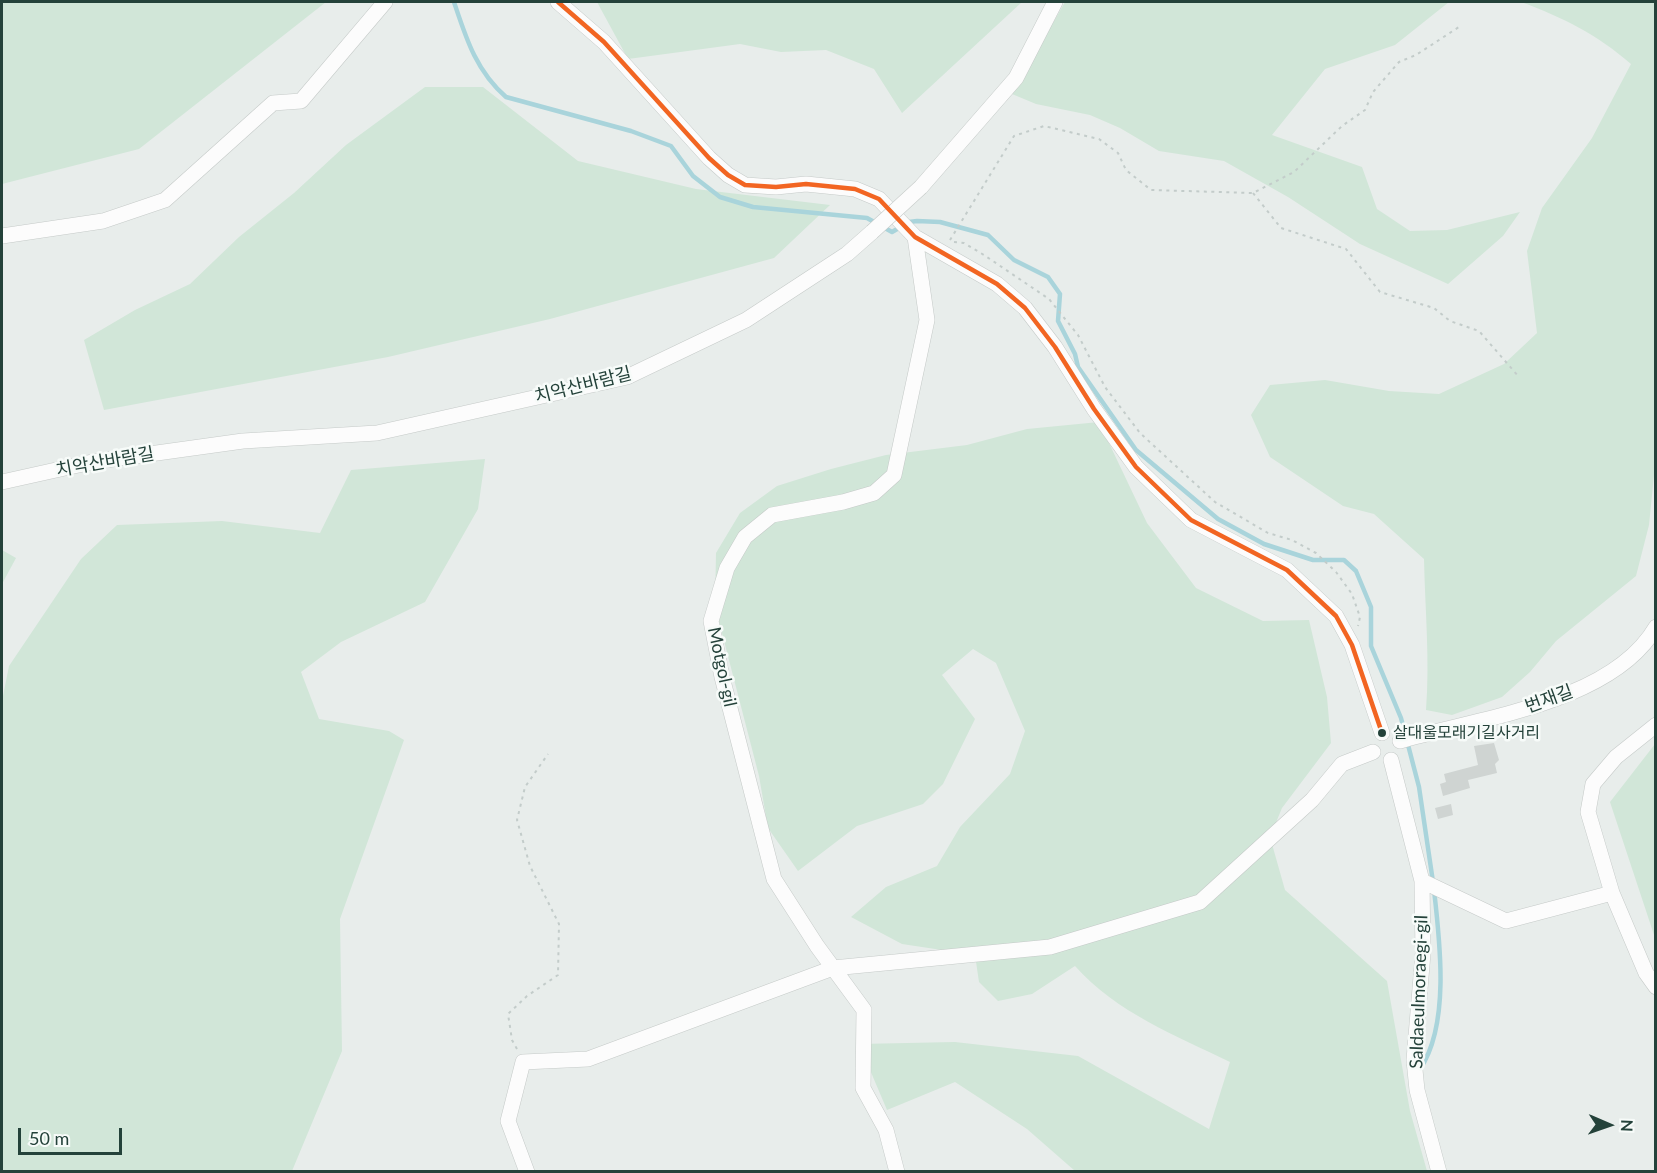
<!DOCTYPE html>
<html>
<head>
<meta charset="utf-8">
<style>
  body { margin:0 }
  #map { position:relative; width:1657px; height:1173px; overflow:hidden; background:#e8edeb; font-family:Lato,sans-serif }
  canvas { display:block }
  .frame { position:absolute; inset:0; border:3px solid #24423a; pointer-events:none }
  .north { position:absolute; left:1579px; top:1095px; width:60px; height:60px; -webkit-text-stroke:4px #f7fbf9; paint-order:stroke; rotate:92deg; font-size:16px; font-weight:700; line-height:24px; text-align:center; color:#24423a }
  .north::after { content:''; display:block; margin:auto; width:21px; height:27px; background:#24423a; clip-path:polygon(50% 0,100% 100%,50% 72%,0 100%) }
  .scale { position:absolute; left:18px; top:1128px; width:104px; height:27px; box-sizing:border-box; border:3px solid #24423a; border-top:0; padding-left:8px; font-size:18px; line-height:21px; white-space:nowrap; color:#24423a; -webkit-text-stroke:4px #f7fbf9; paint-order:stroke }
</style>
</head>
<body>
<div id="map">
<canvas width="1657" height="1173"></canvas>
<div class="frame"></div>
<div class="north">N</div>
<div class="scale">50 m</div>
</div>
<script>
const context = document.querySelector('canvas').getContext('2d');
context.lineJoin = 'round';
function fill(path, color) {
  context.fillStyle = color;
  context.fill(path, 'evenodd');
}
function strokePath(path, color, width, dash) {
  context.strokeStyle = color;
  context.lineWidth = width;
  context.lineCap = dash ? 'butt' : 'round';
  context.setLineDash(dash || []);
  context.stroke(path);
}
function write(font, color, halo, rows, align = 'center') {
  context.font = font + ' Lato,"Noto Sans KR",sans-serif';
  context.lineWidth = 5;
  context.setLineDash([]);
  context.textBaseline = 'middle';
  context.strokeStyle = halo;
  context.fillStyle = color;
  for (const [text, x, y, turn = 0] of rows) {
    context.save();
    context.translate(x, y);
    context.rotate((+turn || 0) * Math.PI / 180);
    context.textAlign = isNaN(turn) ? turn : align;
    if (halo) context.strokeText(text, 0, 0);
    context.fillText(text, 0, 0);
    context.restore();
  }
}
const green = new Path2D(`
  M 2,2 L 326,2 L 139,149 L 2,184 Z
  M 597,2 L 1022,2 L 902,113 L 874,69 L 826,50 L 781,52 L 740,44 L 628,59 Z
  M 1065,2 L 1449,2 L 1395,45 L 1325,69 L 1272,135 L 1362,167 L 1377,209 L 1410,231 L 1447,230 L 1520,212 L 1503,236 L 1448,284 L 1360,244 L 1288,197 L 1224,161 L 1159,151 L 1120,128 L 1090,115 L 1036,104 L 1012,94 Z
  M 1521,2 L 1655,2 L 1655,465 L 1649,525 L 1636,576 L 1556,641 L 1530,672 L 1502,697 L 1452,715 L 1426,710 C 1430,660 1425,609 1424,559 L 1374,514 L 1343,506 L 1270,457 L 1251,415 L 1270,385 L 1325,380 L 1389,391 L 1439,394 L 1504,364 L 1537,333 L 1527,251 L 1542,208 L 1592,138 L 1631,64 C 1598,35 1562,17 1521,2 Z
  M 425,87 L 483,87 L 578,161 L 696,189 L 830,205 L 774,258 L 550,319 L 388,357 L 104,410 L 84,340 L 135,310 L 190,284 L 239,237 L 294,193 L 346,145 Z
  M 1099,422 L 1147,523 L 1196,588 L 1263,621 L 1309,620 L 1327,697 L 1331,743 L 1282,808 L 1270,837 L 1285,890 L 1387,981 L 1410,1111 L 1427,1171 L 1075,1171 L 1027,1129 L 955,1082 L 887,1110 L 859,1044 L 955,1042 L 1078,1056 L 1209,1129 L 1230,1062 C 1175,1035 1117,1013 1075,966 L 1032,994 L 998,1001 L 979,982 L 975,955 L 902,944 L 851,917 L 886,887 L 937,866 L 960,827 L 1010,774 L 1025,731 L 996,663 L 973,649 L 942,675 L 975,719 L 943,784 L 923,804 L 857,826 L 798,871 L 768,828 L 759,776 L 715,606 L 716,553 L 740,513 L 777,486 L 831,469 L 886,455 L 967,445 L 1027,429 Z
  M 485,459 L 478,509 L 425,602 L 341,642 L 301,672 L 319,719 L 389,731 L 404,740 L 340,919 L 342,1051 L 292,1171 L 2,1171 L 2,701 L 9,666 L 81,559 L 117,525 L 222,521 L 320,533 L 351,470 Z
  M 2,550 L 16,558 L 2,584 Z
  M 1655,744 L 1656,744 L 1655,938 L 1610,802 Z`);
const stream = new Path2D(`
  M 454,2 C 466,38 476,71 506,97 L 631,131 L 671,146 L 693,176 L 720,197 L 753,207 L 867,218 L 892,232 L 909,222 L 917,221 L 940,222 L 988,235 L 1014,260 L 1048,277 L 1060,294 L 1058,321 L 1075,354 L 1078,367 L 1136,450 L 1218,519 L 1264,544 L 1313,560 L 1344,560 L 1356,571 L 1371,607 L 1371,646 L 1401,718 L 1419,787 L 1433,882
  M 1420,1069 C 1450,1025 1440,942 1434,890`);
const building = new Path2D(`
  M 1494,743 L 1499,760 L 1495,764 L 1497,773 L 1468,780 L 1470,788 L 1443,796 L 1440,784 L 1446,782 L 1444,774 L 1478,765 L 1474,746 Z
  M 1451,804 L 1453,815 L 1438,819 L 1435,808 Z`);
const path = new Path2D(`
  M 1253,193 L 1281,228 L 1346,249 L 1380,292 L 1434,308 L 1450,321 L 1479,331 L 1519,377
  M 950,240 L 1014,136 L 1044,126 L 1099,139 L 1118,153 L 1126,170 L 1151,190 L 1253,193 L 1294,172 L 1342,126 L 1365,110 L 1373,92 L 1399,62 L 1416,55 L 1462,25
  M 954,242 L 964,243 L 984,255 L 1049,299 L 1078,335 L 1105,387 L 1140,433 L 1215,502 L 1268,533 L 1292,540 L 1316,553 L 1336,572 L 1352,594 L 1360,617 L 1358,626
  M 517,1049 L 512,1040 L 508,1014 L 527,996 L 558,975 L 559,924 L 530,866 L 517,820 L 525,787 L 548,754`);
const minor = new Path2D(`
  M 558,2 L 604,42 L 709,158 L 728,175 L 745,185 L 776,187 L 806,184 L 855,189 L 879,199 L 915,237 L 997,284 L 1025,308 L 1055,347 L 1094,409 L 1136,467 L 1191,520 L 1287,570 L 1336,616 L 1352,645 L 1382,733
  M 921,187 L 1016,78 L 1055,2
  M 2,236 L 103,221 L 165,200 L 273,103 L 301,101 L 385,2
  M 2,482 L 92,462 L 243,441 L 377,433 L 627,377 L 746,320 L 847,254 L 872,232
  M 1656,725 L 1616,757 L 1593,784 L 1588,812 L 1612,893 L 1646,973 L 1656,987
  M 1400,741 C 1478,718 1612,703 1656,627
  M 1391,760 L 1422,881 L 1423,953 L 1414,1060 L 1417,1090 L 1439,1172
  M 1422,881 L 1506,921 L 1612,893
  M 527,1172 L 508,1121 L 523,1062 L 588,1059 L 833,968 L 1050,947 L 1200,902 L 1312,800 L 1342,764 L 1373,752
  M 897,1172 L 886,1130 L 863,1088 L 864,1010 L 817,946 L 774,879 L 722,677 L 711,621 L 727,568 L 745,537 L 772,515 L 843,502 L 874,493 L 894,475 L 927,320 L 915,237`);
const minorBridge = new Path2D(`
  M 872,232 L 921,187`);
const bus1 = new Path2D(`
  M 558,2 L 604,42 L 709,158 L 728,175 L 745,185 L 776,187 L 806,184 L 855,189 L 879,199 L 915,237 L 997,284 L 1025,308 L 1055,347 L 1094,409 L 1136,467 L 1191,520 L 1287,570 L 1336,616 L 1352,645 L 1382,733`);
const markers = [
  [1382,733,5,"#24423a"]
];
const busNames = [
  ["살대울모래기길사거리",1393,733]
];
const streetNames = [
  ["치악산바람길",583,385,-14],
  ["치악산바람길",105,462,-10],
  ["Motgol-gil",722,667,78],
  ["번재길",1549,699,-20],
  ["Saldaeulmoraegi-gil",1419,992,-88]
];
fill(green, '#d1e6d8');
strokePath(stream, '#a9d4db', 4.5);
fill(building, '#cfd4d2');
strokePath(minor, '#c5cac8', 16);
strokePath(path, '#c3ccca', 2, [3, 4.5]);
strokePath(minor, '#fcfcfc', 15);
strokePath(minorBridge, '#c5cac8', 16, []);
strokePath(minorBridge, '#fcfcfc', 15);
strokePath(bus1, '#f26522', 4.5);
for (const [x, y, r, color] of markers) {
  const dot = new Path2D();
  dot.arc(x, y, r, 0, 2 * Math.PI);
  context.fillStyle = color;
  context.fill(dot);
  strokePath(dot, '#f7fbf9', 2);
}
write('16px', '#24423a', '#f7fbf9', busNames, 'left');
write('18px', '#24423a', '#f7fbf9', streetNames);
</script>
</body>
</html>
